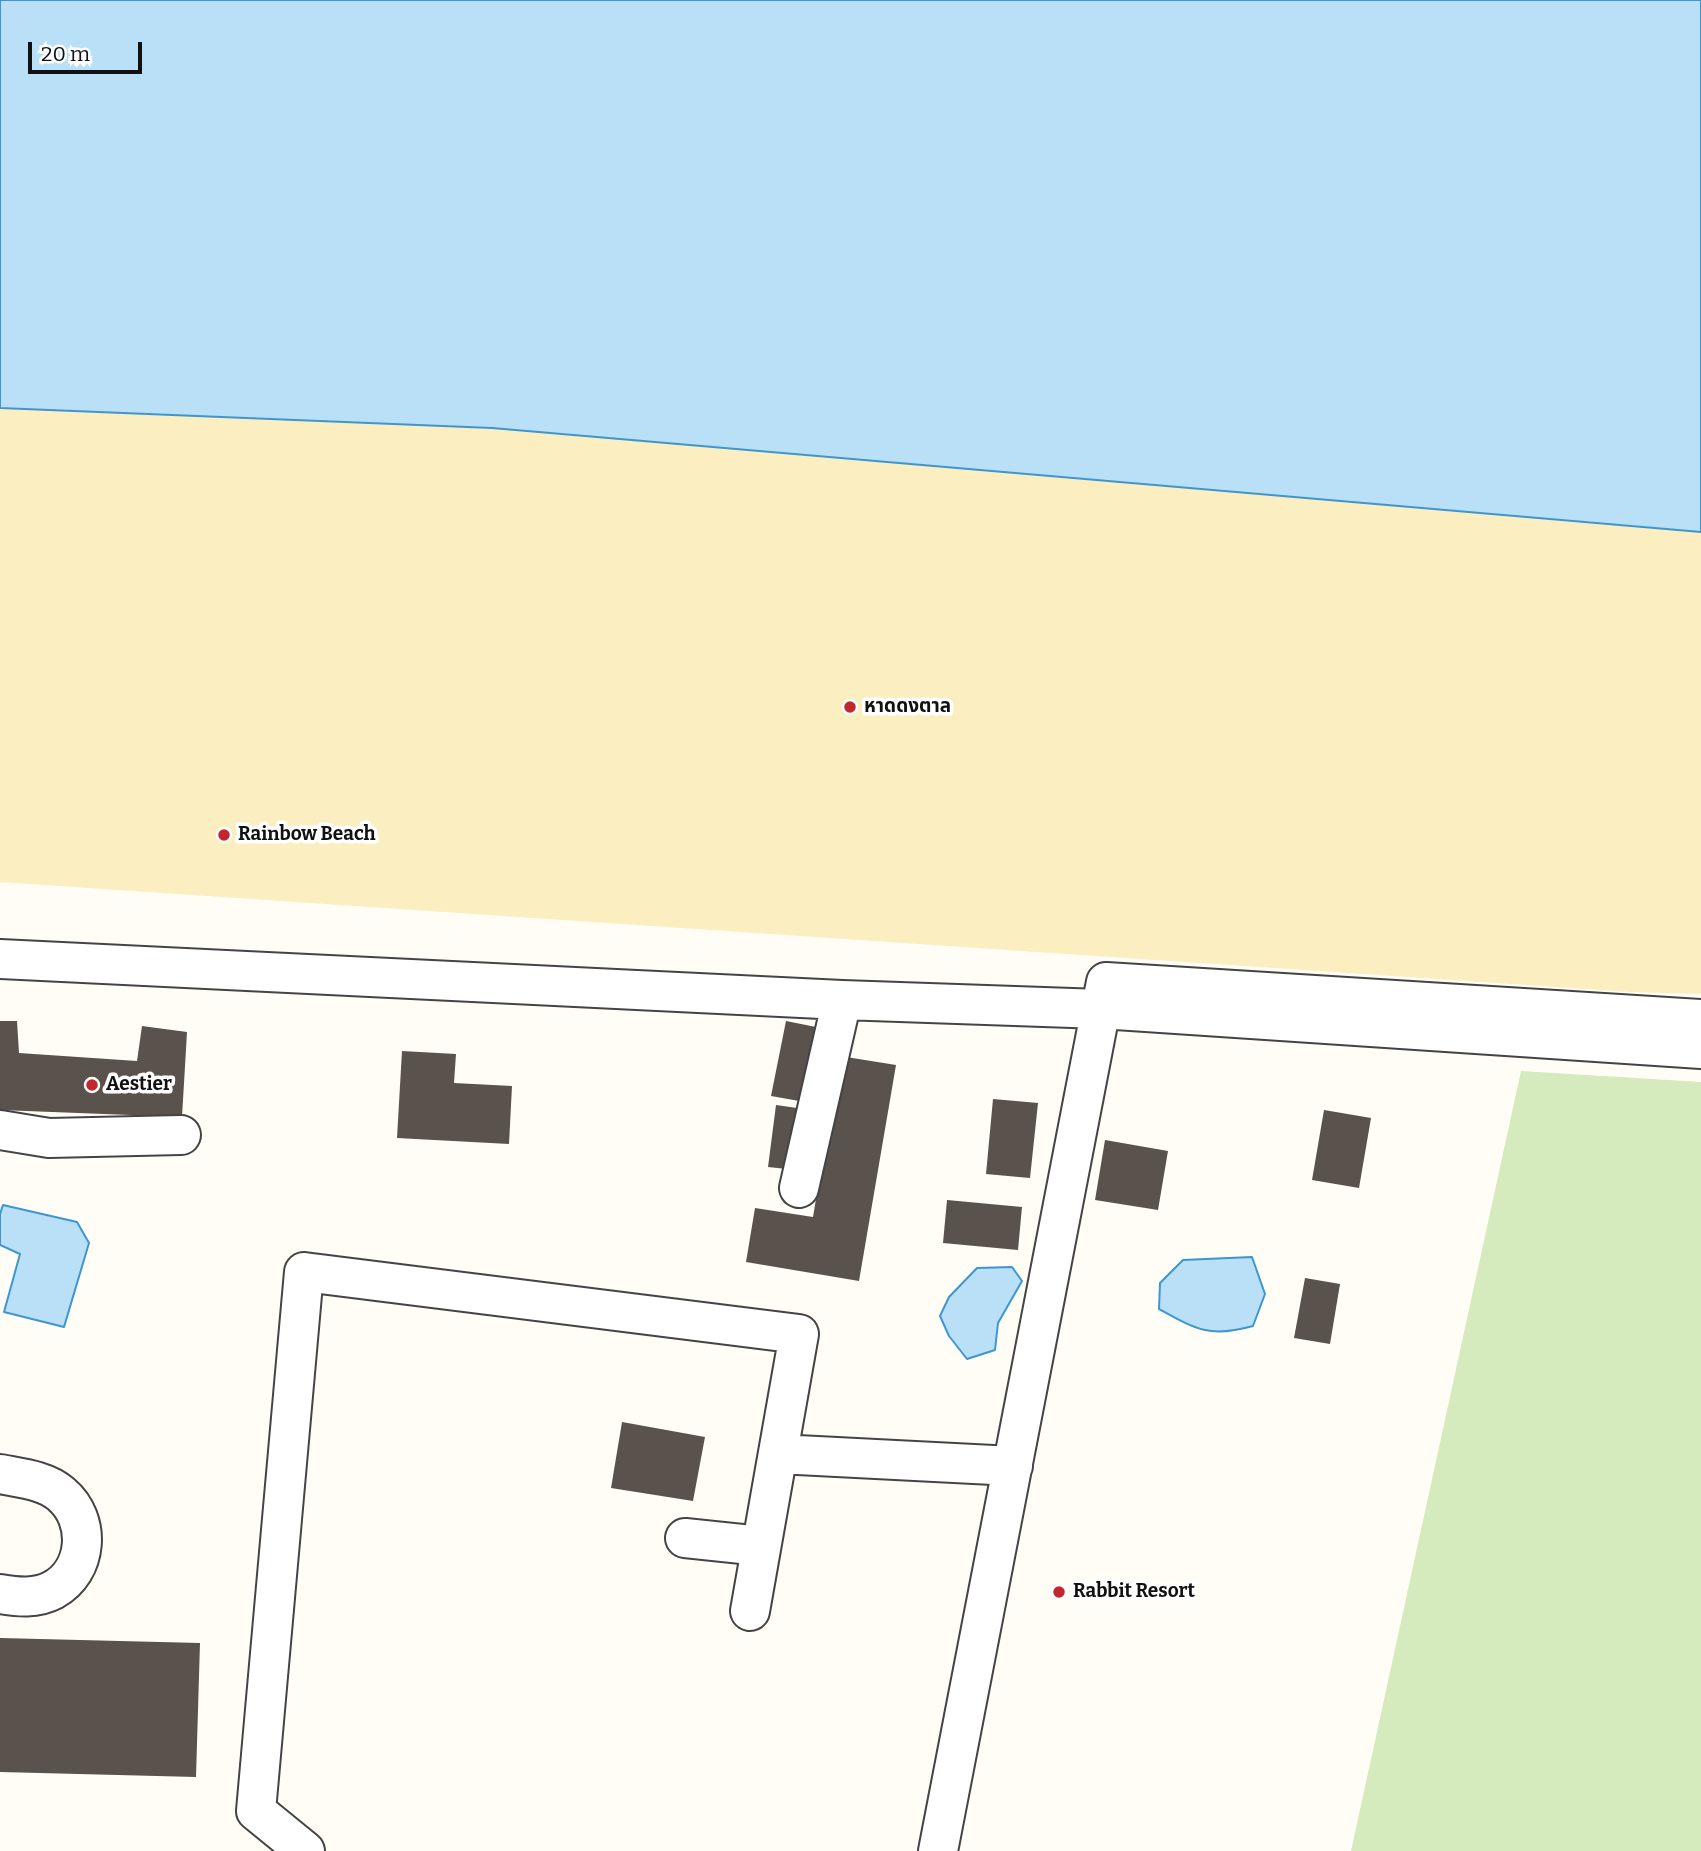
<!DOCTYPE html>
<html>
<head>
<meta charset="utf-8">
<style>
  body { margin:0 }
  #map { position:relative; width:1701px; height:1851px; overflow:hidden; background:#fffdf5; font-family:Bitter,serif }
  canvas { display:block }
  .scale { position:absolute; left:28px; top:42px; width:114px; height:32px; box-sizing:border-box; border:4px solid #111; border-top:0; padding-left:9px; font-size:21px; line-height:24px; white-space:nowrap; color:#111; -webkit-text-stroke:5px #fff; paint-order:stroke }
</style>
</head>
<body>
<div id="map">
<canvas width="1701" height="1851"></canvas>
<div class="scale">20 m</div>
</div>
<script>
const context = document.querySelector('canvas').getContext('2d');
context.lineJoin = 'round';
function fill(path, color) {
  context.fillStyle = color;
  context.fill(path, 'evenodd');
}
function strokePath(path, color, width, dash) {
  context.strokeStyle = color;
  context.lineWidth = width;
  context.lineCap = dash ? 'butt' : 'round';
  context.setLineDash(dash || []);
  context.stroke(path);
}
function write(font, color, halo, rows, align = 'center') {
  context.font = font + ' Bitter,"Noto Sans Thai",serif';
  context.lineWidth = 7;
  context.setLineDash([]);
  context.textBaseline = 'middle';
  context.strokeStyle = halo;
  context.fillStyle = color;
  for (const [text, x, y, turn = 0] of rows) {
    context.save();
    context.translate(x, y);
    context.rotate((+turn || 0) * Math.PI / 180);
    context.textAlign = isNaN(turn) ? turn : align;
    if (halo) context.strokeText(text, 0, 0);
    context.fillText(text, 0, 0);
    context.restore();
  }
}
const green = new Path2D(`
  M 1521,1071 L 1701,1082 L 1701,1851 L 1351,1851 Z`);
const sand = new Path2D(`
  M 0,408 L 492,428 L 1701,532 L 1701,994 L 1630,992 L 0,882 Z`);
const water = new Path2D(`
  M 0,0 L 1701,0 L 1701,532 L 492,428 L 0,408 Z
  M 3,1205 L 77,1222 L 89,1243 L 64,1327 L 4,1312 L 20,1254 L 0,1245 L 0,1214 Z
  M 1252,1257 L 1265,1294 L 1253,1326 C 1210,1338 1197,1330 1159,1309 L 1160,1283 L 1183,1260 Z
  M 1012,1267 L 1022,1281 L 998,1323 L 995,1350 L 967,1359 L 949,1336 L 940,1316 L 949,1297 L 977,1268 Z`);
const building = new Path2D(`
  M 0,1021 L 17,1021 L 19,1053 L 137,1061 L 142,1026 L 187,1032 L 182,1117 L 0,1110 Z
  M 786,1021 L 831,1030 L 816,1104 L 771,1096 Z
  M 402,1051 L 456,1054 L 454,1083 L 512,1086 L 509,1144 L 397,1138 Z
  M 840,1056 L 896,1065 L 859,1281 L 746,1262 L 755,1208 L 813,1217 Z
  M 993,1099 L 1038,1103 L 1030,1178 L 986,1174 Z
  M 776,1105 L 804,1109 L 796,1170 L 768,1167 Z
  M 1324,1110 L 1371,1118 L 1359,1188 L 1312,1180 Z
  M 1105,1140 L 1168,1151 L 1158,1210 L 1095,1200 Z
  M 947,1200 L 1022,1207 L 1018,1250 L 943,1243 Z
  M 1305,1278 L 1340,1284 L 1330,1344 L 1294,1338 Z
  M 622,1422 L 705,1437 L 693,1501 L 611,1488 Z
  M 0,1638 L 200,1643 L 196,1777 L 0,1772 Z`);
const minor = new Path2D(`
  M 0,959 L 842,1000 L 1101,1009 L 1701,1049
  M 0,1130 L 49,1138 L 181,1135
  M 799,1188 L 842,1000
  M 778,1454 L 1013,1466
  M 0,1474 C 20,1478 45,1480 61,1494 C 92,1520 88,1571 53,1590 C 36,1599 18,1597 0,1594
  M 685,1538 L 761,1546
  M 305,1851 L 256,1811 L 304,1272 L 799,1334 L 750,1611
  M 938,1851 L 1106,982 L 1701,1019`);
const markers = [
  [850,707,7,"#c4262e"],
  [224,835,7,"#c4262e"],
  [92,1085,7,"#c4262e"],
  [1059,1592,7,"#c4262e"]
];
const poiNames = [
  ["หาดดงตาล",864,707],
  ["Rainbow Beach",238,835],
  ["Aestier",106,1085],
  ["Rabbit Resort",1073,1592]
];
fill(green, '#d5ebbd');
fill(sand, '#fbeec1');
fill(water, '#b9e0f7');
strokePath(water, '#3f96cf', 2);
fill(building, '#5a524d');
strokePath(minor, '#444', 42);
strokePath(minor, '#fff', 38);
for (const [x, y, r, color] of markers) {
  const dot = new Path2D();
  dot.arc(x, y, r, 0, 2 * Math.PI);
  context.fillStyle = color;
  context.fill(dot);
  strokePath(dot, '#fff', 2.5);
}
write('bold 19px', '#111', '#fff', poiNames, 'left');
</script>
</body>
</html>
